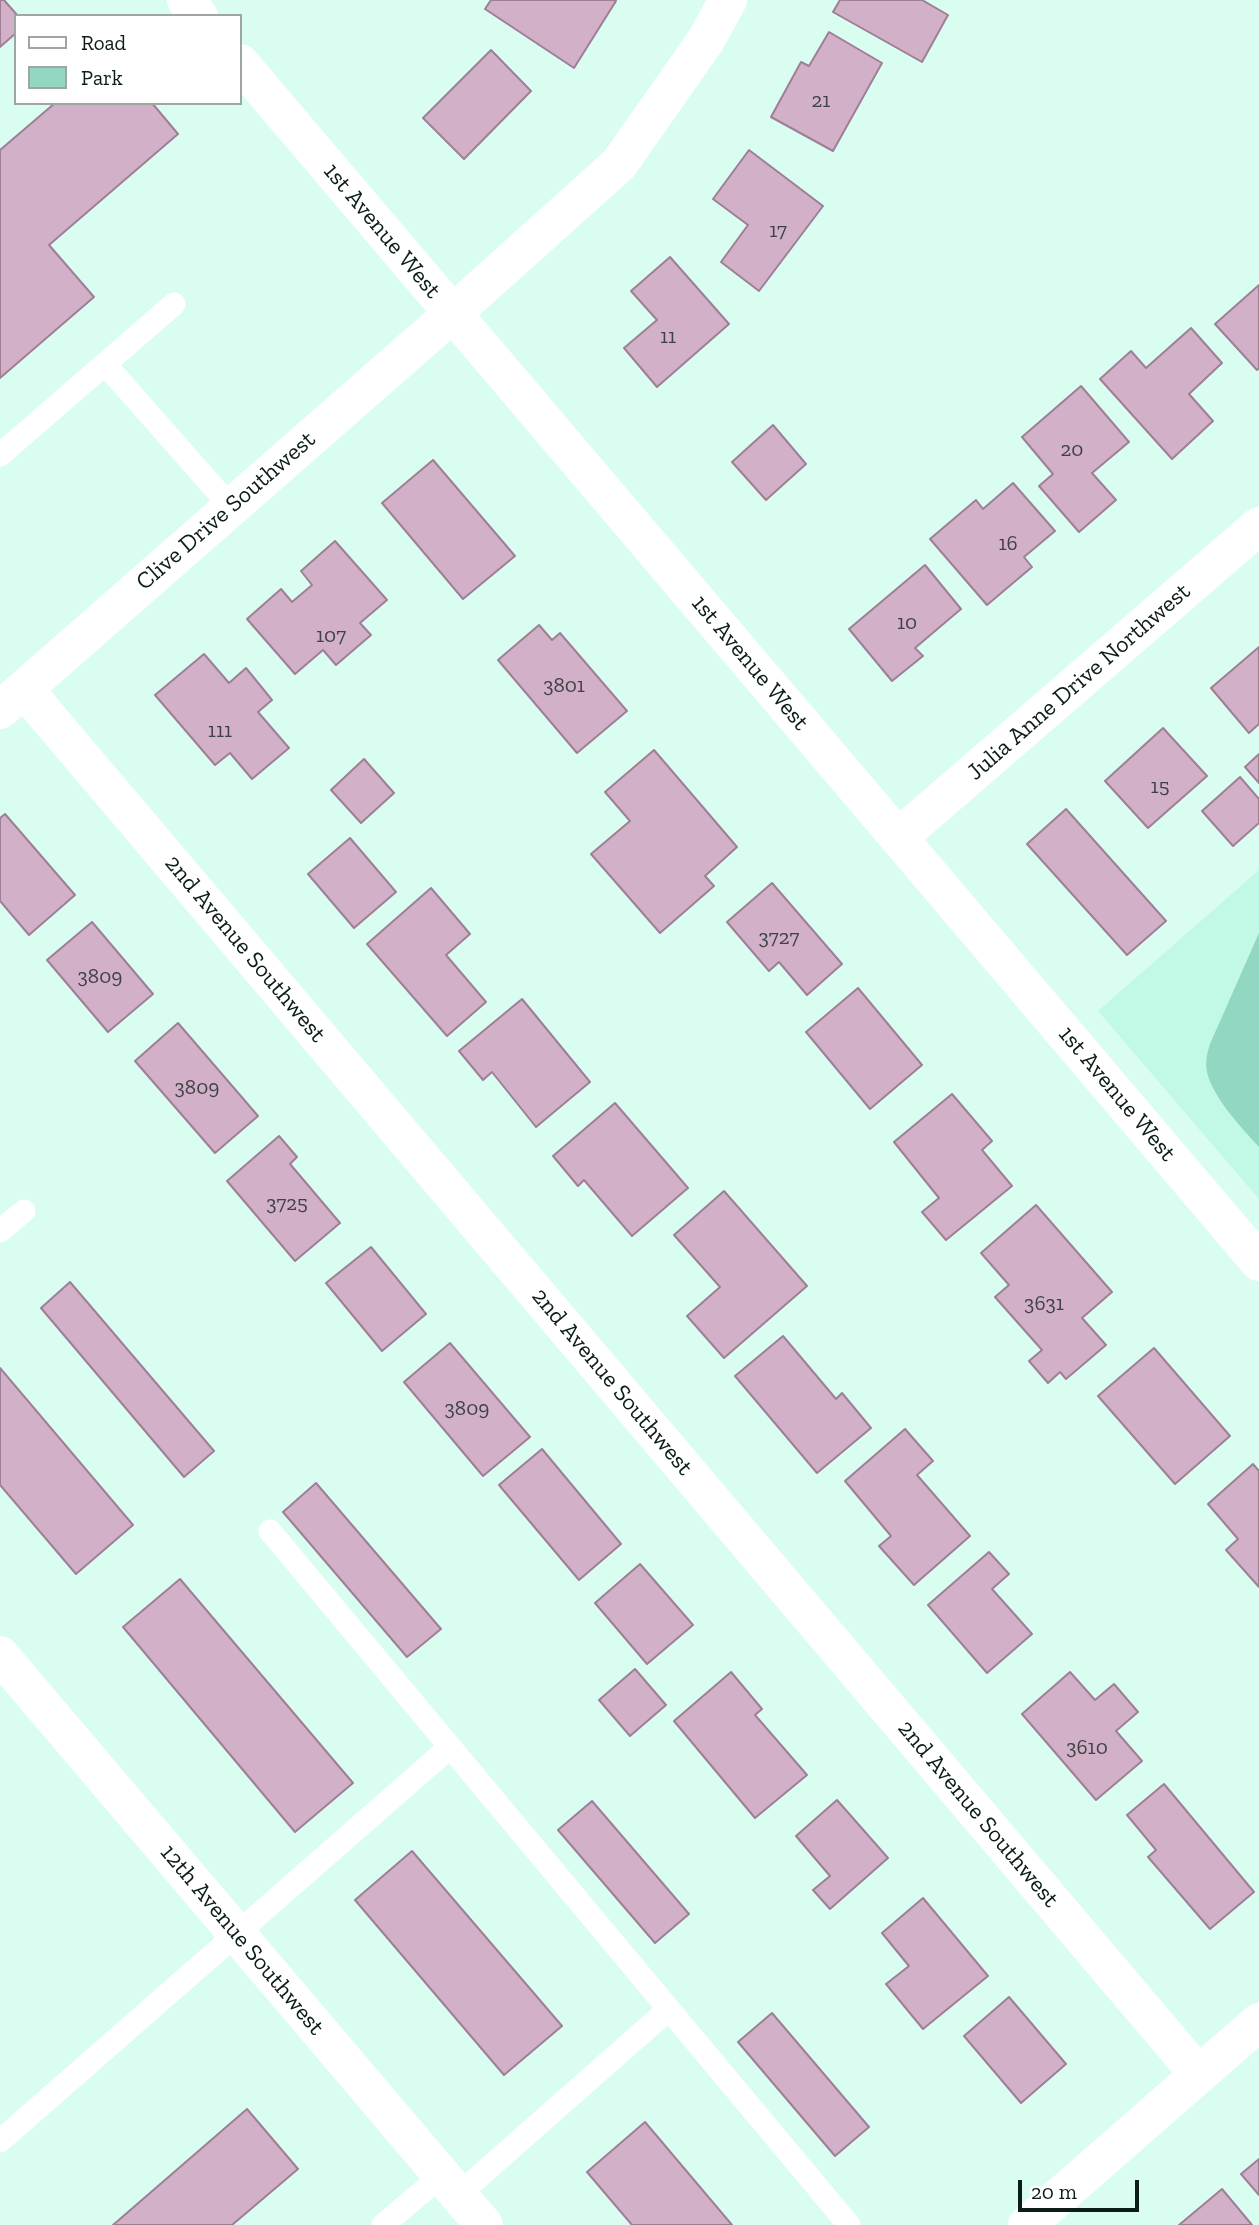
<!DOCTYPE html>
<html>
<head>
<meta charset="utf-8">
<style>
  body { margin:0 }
  #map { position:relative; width:1259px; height:2225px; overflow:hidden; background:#dafdf1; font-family:"Zilla Slab",serif }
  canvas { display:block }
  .legend { position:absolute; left:14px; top:14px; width:228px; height:91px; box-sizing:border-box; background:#fff; border:2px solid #9ea5a3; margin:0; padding:9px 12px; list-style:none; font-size:21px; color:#0c1d18 }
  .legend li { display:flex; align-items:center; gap:14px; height:35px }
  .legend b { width:35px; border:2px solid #9ea5a3 }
  .scale { position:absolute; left:1018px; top:2180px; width:121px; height:32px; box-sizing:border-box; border:4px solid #0c1d18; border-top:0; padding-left:9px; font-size:21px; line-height:24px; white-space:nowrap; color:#0c1d18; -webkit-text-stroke:5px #fff; paint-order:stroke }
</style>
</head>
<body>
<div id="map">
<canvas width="1259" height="2225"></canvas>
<ul class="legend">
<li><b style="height:9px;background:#fff"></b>Road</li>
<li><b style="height:19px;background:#92d7c1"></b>Park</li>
</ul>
<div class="scale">20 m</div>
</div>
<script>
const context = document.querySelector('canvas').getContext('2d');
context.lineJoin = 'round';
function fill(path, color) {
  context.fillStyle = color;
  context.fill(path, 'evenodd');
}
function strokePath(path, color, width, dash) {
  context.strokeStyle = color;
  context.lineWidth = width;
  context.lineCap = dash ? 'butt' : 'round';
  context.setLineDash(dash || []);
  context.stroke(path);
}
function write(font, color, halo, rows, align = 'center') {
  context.font = font + ' "Zilla Slab",serif';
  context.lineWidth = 7;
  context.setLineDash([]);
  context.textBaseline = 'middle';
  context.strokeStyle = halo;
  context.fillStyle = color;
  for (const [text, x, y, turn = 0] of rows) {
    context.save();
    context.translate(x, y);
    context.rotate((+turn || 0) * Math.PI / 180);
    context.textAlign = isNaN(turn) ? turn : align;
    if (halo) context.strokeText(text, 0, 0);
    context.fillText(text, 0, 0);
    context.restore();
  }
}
const built = new Path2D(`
  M 1259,870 L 1259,1199 L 1098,1011 Z`);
const green = new Path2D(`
  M 1259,933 L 1259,1147 C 1242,1128 1213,1098 1207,1072 C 1205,1063 1207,1053 1210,1044 Z`);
const building = new Path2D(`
  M 0,0 L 4,0 L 18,16 L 16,16 L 16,33 L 0,47 Z
  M 491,0 L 614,0 L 616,1 L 574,68 L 485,9 Z
  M 840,0 L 922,0 L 948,15 L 922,62 L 833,12 Z
  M 829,32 L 882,63 L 833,151 L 771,117 L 801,62 L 809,66 Z
  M 491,50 L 531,91 L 464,159 L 423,118 Z
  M 55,103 L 152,103 L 178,134 L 49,245 L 94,297 L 0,378 L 0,150 Z
  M 749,150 L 823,206 L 759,291 L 721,262 L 748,225 L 713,199 Z
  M 670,257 L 729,324 L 657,387 L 624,348 L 657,320 L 631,291 Z
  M 1259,285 L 1259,368 L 1257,370 L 1215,324 Z
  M 1191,328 L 1222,363 L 1189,394 L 1213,421 L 1172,459 L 1100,379 L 1131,351 L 1146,368 Z
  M 1081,386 L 1129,442 L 1092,473 L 1116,500 L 1079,532 L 1039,486 L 1053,474 L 1022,437 Z
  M 773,425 L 806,464 L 766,500 L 732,462 Z
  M 433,460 L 515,556 L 463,599 L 382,503 Z
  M 1013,483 L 1055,531 L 1024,557 L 1032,567 L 987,605 L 930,539 L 976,500 L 983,509 Z
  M 335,541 L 387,600 L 360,623 L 371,635 L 336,665 L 323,650 L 295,674 L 247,619 L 281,589 L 292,602 L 312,585 L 301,571 Z
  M 925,565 L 961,609 L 915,648 L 923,656 L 892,681 L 849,629 Z
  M 539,625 L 552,640 L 560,633 L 627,711 L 577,753 L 498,660 Z
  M 1259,647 L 1259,724 L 1249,733 L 1211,688 Z
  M 204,654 L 229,683 L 246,668 L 272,700 L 258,712 L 289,748 L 252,779 L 230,753 L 215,765 L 155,695 Z
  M 1163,728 L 1207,776 L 1148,828 L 1105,781 Z
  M 654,750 L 737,847 L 705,876 L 714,886 L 660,933 L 591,854 L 630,821 L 605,792 Z
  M 1259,754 L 1259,783 L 1245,767 Z
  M 364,759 L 394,793 L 361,823 L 331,790 Z
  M 1240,777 L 1259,799 L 1259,823 L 1233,846 L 1202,811 Z
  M 1066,809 L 1166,921 L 1127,955 L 1027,844 Z
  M 5,814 L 75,895 L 29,935 L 0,901 L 0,818 Z
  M 350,838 L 396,892 L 354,928 L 308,874 Z
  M 772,883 L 842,964 L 807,995 L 779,962 L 769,971 L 727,922 Z
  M 431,888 L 470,934 L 446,955 L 486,1002 L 447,1036 L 367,944 Z
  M 92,922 L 153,994 L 108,1032 L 47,960 Z
  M 858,988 L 922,1065 L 870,1109 L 806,1032 Z
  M 522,999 L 590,1082 L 536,1127 L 492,1072 L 483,1080 L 459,1051 Z
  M 178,1023 L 258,1116 L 215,1153 L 135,1061 Z
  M 952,1094 L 992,1141 L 982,1150 L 1012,1186 L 946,1240 L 922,1212 L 939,1198 L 894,1142 Z
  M 615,1103 L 688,1188 L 632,1236 L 584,1180 L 578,1186 L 553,1156 Z
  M 279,1136 L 297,1157 L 290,1164 L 340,1223 L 295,1261 L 227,1181 Z
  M 724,1191 L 807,1286 L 724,1358 L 687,1316 L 720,1287 L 674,1235 Z
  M 1036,1205 L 1112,1292 L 1082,1318 L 1106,1345 L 1066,1379 L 1060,1372 L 1048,1383 L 1029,1361 L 1042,1350 L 995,1297 L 1009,1285 L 981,1253 Z
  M 371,1247 L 426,1314 L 382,1351 L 326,1283 Z
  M 70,1282 L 214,1451 L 184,1477 L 41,1308 Z
  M 783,1336 L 836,1399 L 842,1393 L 871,1428 L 817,1473 L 735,1376 Z
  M 450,1343 L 530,1437 L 483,1476 L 404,1382 Z
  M 1154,1348 L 1230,1436 L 1175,1484 L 1098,1396 Z
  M 0,1368 L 133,1525 L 76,1574 L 0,1485 Z
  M 905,1429 L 933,1461 L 917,1475 L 970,1536 L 914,1585 L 879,1546 L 891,1536 L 845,1481 Z
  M 542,1449 L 621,1544 L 579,1580 L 499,1485 Z
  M 1253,1464 L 1259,1471 L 1259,1587 L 1226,1550 L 1238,1539 L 1208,1504 Z
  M 316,1483 L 441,1629 L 407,1657 L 283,1512 Z
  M 989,1552 L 1009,1574 L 992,1589 L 1032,1634 L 987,1673 L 928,1605 Z
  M 640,1564 L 693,1625 L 647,1664 L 595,1603 Z
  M 180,1579 L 353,1783 L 295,1832 L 123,1627 Z
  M 635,1669 L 666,1705 L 630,1736 L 599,1700 Z
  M 731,1672 L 762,1709 L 755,1715 L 807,1775 L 755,1818 L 674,1721 Z
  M 1070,1672 L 1095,1700 L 1114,1684 L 1138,1712 L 1116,1731 L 1142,1761 L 1096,1800 L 1022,1714 Z
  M 1164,1784 L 1254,1892 L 1210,1929 L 1148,1857 L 1156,1850 L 1127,1815 Z
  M 837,1800 L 888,1858 L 830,1909 L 813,1890 L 830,1876 L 796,1836 Z
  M 592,1801 L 689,1914 L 655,1943 L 558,1830 Z
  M 412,1851 L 562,2026 L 504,2075 L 355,1900 Z
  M 923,1898 L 988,1976 L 923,2029 L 886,1984 L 909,1966 L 882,1933 Z
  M 1009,1997 L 1066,2064 L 1021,2103 L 964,2036 Z
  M 772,2013 L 869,2127 L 835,2156 L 738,2042 Z
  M 247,2109 L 298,2169 L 232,2225 L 113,2225 Z
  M 645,2122 L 732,2225 L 632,2225 L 587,2172 Z
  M 1259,2159 L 1259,2195 L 1241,2174 Z
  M 1222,2189 L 1252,2225 L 1179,2225 Z`);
const lane = new Path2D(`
  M 105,364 L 231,507
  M 0,455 L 174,304
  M 0,1231 L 24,1211
  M 270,1531 L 849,2225
  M 0,2141 L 450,1747
  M 458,2195 L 669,2009
  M 383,2225 L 441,2176`);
const street = new Path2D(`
  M 24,689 L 1199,2075
  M 0,710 L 452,314 L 619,164 L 706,40 L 728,0
  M 899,837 L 1259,526
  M 1027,2225 L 1259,2022`);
const secondary = new Path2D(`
  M 186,0 L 199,16
  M 240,63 L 1259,1262
  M 0,1655 L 484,2225`);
const numberNames = [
  ["21",821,101],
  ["17",778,231],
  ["11",668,337],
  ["20",1072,450],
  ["16",1008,544],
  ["10",907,623],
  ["107",331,636],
  ["3801",564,686],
  ["111",220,731],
  ["15",1160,787],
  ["3727",779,938],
  ["3809",100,977],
  ["3809",197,1088],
  ["3725",287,1204],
  ["3631",1044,1304],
  ["3809",467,1409],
  ["3610",1087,1748]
];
const streetNames = [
  ["1st Avenue West",382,231,50],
  ["Clive Drive Southwest",226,511,-41],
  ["1st Avenue West",750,663,50],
  ["Julia Anne Drive Northwest",1079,682,-41],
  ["2nd Avenue Southwest",245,949,50],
  ["1st Avenue West",1117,1094,50],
  ["2nd Avenue Southwest",612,1382,50],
  ["2nd Avenue Southwest",978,1814,50],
  ["12th Avenue Southwest",242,1940,50]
];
fill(built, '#c2f8e6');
fill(green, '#92d7c1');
fill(building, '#d2b0c7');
strokePath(building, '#9e7f95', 2);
strokePath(lane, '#fff', 23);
strokePath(street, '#fff', 38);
strokePath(secondary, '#fff', 38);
write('21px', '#3e4244', null, numberNames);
write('24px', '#0c1d18', '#fff', streetNames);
</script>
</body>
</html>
